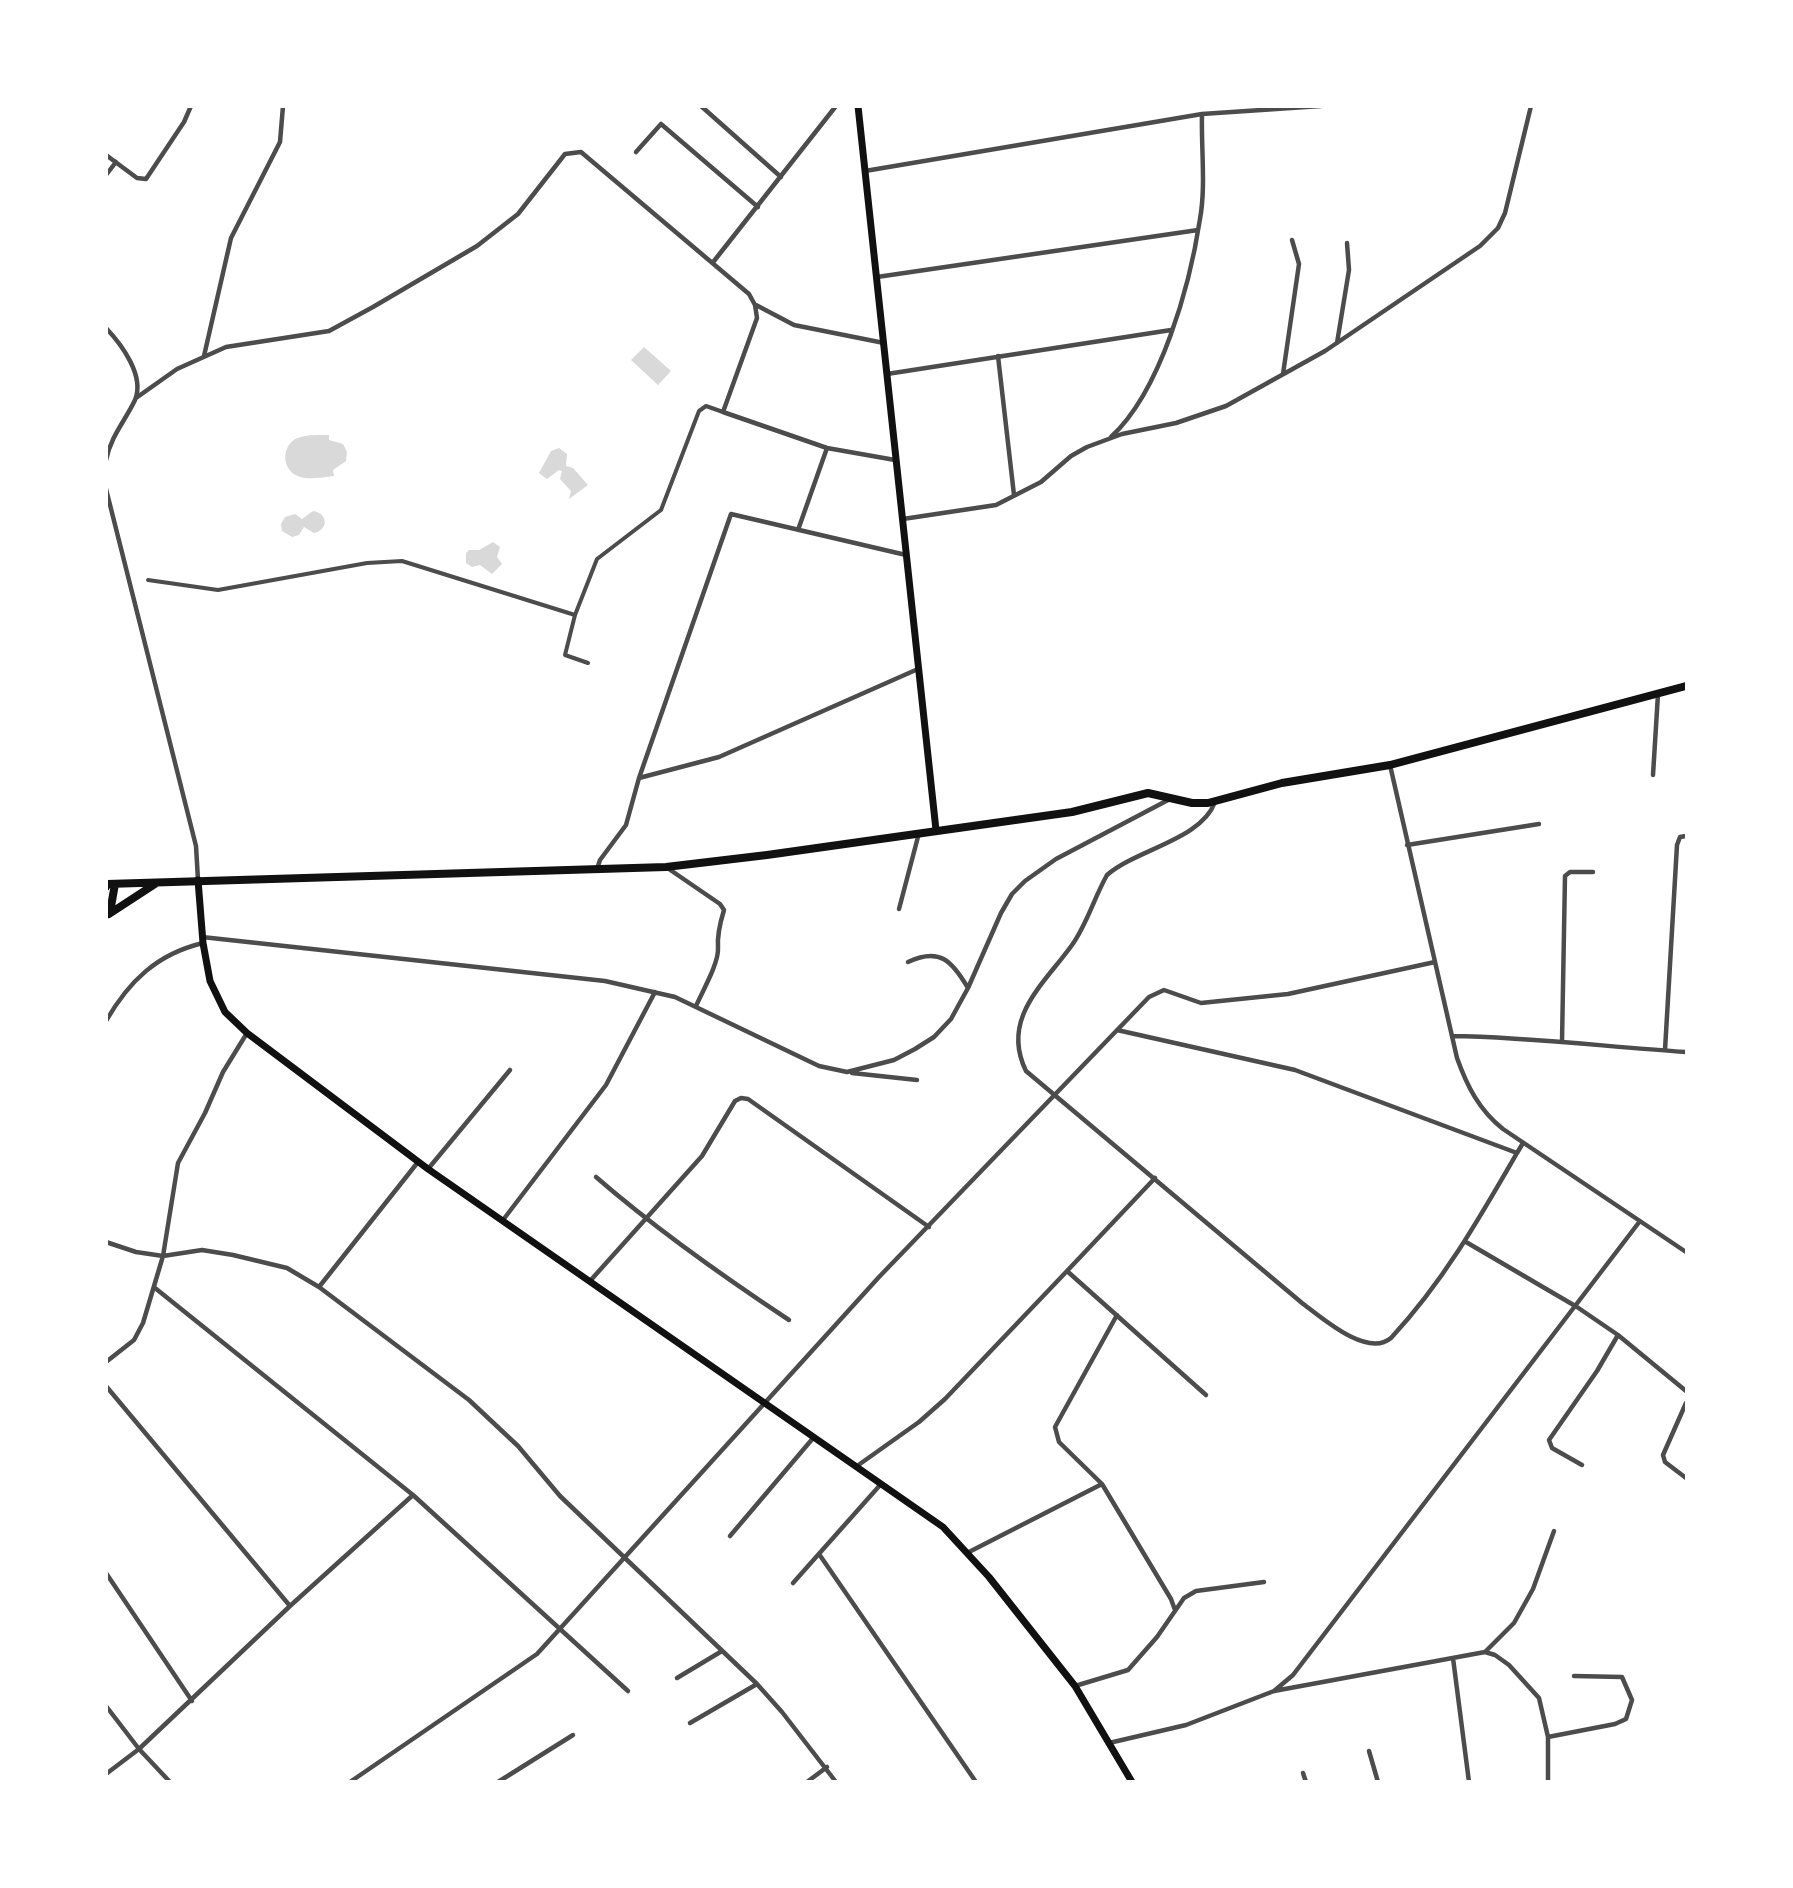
<!DOCTYPE html>
<html>
<head>
<meta charset="utf-8">
<style>
  body { margin:0 }
  #map { position:relative; width:1793px; height:1888px; overflow:hidden; background:#fff; font-family:Overpass,sans-serif }
  canvas { display:block }
  .frame { position:absolute; inset:0; border:108px solid #fff; pointer-events:none }
</style>
</head>
<body>
<div id="map">
<canvas width="1793" height="1888"></canvas>
<div class="frame"></div>
</div>
<script>
const context = document.querySelector('canvas').getContext('2d');
context.lineJoin = 'round';
function fill(path, color) {
  context.fillStyle = color;
  context.fill(path, 'evenodd');
}
function strokePath(path, color, width, dash) {
  context.strokeStyle = color;
  context.lineWidth = width;
  context.lineCap = dash ? 'butt' : 'round';
  context.setLineDash(dash || []);
  context.stroke(path);
}
const water = new Path2D(`
  M 644,347 L 671,371 L 658,385 L 631,360 Z
  M 329,435 L 329,440 L 343,444 L 347,452 L 346,461 L 333,470 L 334,476 C 324,477 310,480 300,477 C 283,472 280,449 295,439 C 305,434 319,435 329,435 Z
  M 559,448 L 567,454 L 566,466 L 573,468 L 588,485 L 569,499 L 571,491 L 560,479 L 562,471 L 559,470 L 547,479 L 539,473 L 551,451 Z
  M 313,511 C 328,513 329,530 314,533 L 304,527 L 299,535 L 292,537 L 282,531 L 281,524 L 285,517 L 295,514 L 302,519 Z
  M 493,542 L 500,547 L 497,557 L 502,564 L 492,574 L 480,565 L 472,567 L 466,563 L 466,553 L 469,550 L 479,550 Z`);
const pedestrian = new Path2D(`
  M 148,580 L 218,590 L 367,563 L 402,561 L 575,615
  M 588,663 L 565,655 L 575,615 L 597,559 L 661,510 L 699,411 L 706,406 L 723,412`);
const minor = new Path2D(`
  M 701,106 L 781,177
  M 636,152 L 661,124 L 758,207
  M 106,155 L 137,178 L 146,179 L 184,122 L 191,106
  M 865,171 L 1202,114 L 1321,106
  M 106,175 L 116,162
  M 714,261 L 836,106
  M 877,277 L 1198,230
  M 756,305 L 794,325 L 884,343
  M 106,328 C 122,345 145,376 135,400 C 125,421 111,436 106,460
  M 1337,343 L 1349,270 L 1347,243
  M 204,356 L 231,238 L 280,142 L 283,106
  M 998,356 L 1014,495
  M 887,374 L 1171,330
  M 1283,374 L 1299,264 L 1292,240
  M 136,398 L 177,369 L 226,347 L 329,331 L 373,307 L 477,246 L 518,214 L 565,154 L 581,152 L 749,294 L 755,305 L 757,318 L 723,412 L 827,448 L 895,460
  M 1111,437 C 1161,391 1190,285 1200,219 C 1206,186 1201,148 1202,114
  M 106,489 L 196,846 L 198,880
  M 903,519 L 996,505 L 1041,482 L 1071,456 L 1087,447 L 1122,434 L 1176,423 L 1226,406 L 1325,351 L 1480,246 L 1498,228 L 1505,213 L 1531,106
  M 798,530 L 827,448
  M 1390,765 L 1457,1058 C 1467,1086 1479,1110 1503,1129 L 1686,1252
  M 1653,775 L 1658,694
  M 639,778 L 719,757 L 918,669
  M 1215,802 C 1201,840 1137,849 1107,875 C 1094,898 1087,924 1072,945 C 1045,983 1000,1018 1026,1071 L 1302,1303 C 1322,1318 1367,1358 1391,1338 C 1443,1282 1479,1219 1517,1153
  M 1407,845 L 1539,824
  M 666,867 L 720,904 L 724,910 C 720,923 717,935 718,948 C 719,963 702,992 696,1006
  M 597,869 L 600,860 L 626,825 L 639,778 L 731,514 L 906,555
  M 899,909 L 919,833
  M 202,937 L 605,981 L 675,997 L 819,1066 L 847,1072 L 894,1060 L 915,1049 L 934,1037 L 951,1019 L 968,988 L 1001,913 L 1012,894 L 1025,881 L 1056,859 L 1170,799
  M 908,962 C 940,947 952,961 968,988
  M 106,1021 C 129,981 157,954 203,943
  M 1117,1030 L 1295,1070 L 1517,1153 L 1523,1143
  M 1452,1036 C 1530,1037 1608,1047 1686,1052
  M 1562,1042 L 1565,876 L 1570,872 L 1593,872
  M 1665,1050 L 1677,845 L 1680,837 L 1686,836
  M 852,1073 L 917,1080
  M 428,1169 L 510,1070
  M 596,1177 C 657,1230 721,1275 789,1320
  M 503,1220 L 606,1085 L 655,992
  M 106,1242 L 136,1252 L 163,1256 L 202,1250 L 233,1255 L 287,1268 L 319,1287 L 469,1400 L 518,1446 L 560,1496 L 757,1684 L 782,1712 L 836,1782
  M 1466,1242 L 1577,1307 L 1618,1335 L 1686,1391
  M 1067,1271 L 1155,1178
  M 590,1281 L 702,1156 L 735,1101 L 741,1098 L 748,1099 L 929,1227
  M 319,1287 L 418,1162
  M 155,1288 L 413,1495 L 628,1691
  M 1117,1315 L 1055,1427 L 1059,1442 L 1102,1484 L 1171,1599 L 1175,1610
  M 106,1362 L 134,1340 L 143,1323 L 163,1256 L 178,1163 L 205,1113 L 223,1072 L 247,1033
  M 106,1386 L 290,1606
  M 1686,1403 L 1663,1455 L 1665,1462 L 1686,1478
  M 1582,1465 L 1552,1448 L 1549,1440 L 1597,1371 L 1618,1335
  M 857,1466 L 919,1422 L 945,1399 L 1067,1271 L 1206,1395
  M 730,1536 L 814,1437
  M 967,1553 L 1102,1484
  M 819,1554 L 976,1782
  M 106,1573 L 192,1701
  M 793,1583 L 881,1484
  M 1485,1652 L 1514,1623 L 1533,1589 L 1554,1531
  M 1453,1658 L 1469,1782
  M 677,1678 L 722,1651
  M 1075,1686 L 1128,1670 L 1157,1637 L 1184,1598 L 1196,1591 L 1264,1582
  M 1274,1691 L 1293,1675 L 1640,1221
  M 106,1706 L 139,1749 L 170,1782
  M 690,1723 L 757,1684
  M 1548,1737 L 1615,1724 L 1626,1719 L 1632,1700 L 1622,1677 L 1574,1676
  M 1109,1743 L 1186,1725 L 1274,1691 L 1485,1652 L 1495,1655 L 1509,1665 L 1539,1698 L 1548,1737 L 1548,1782
  M 1369,1751 L 1378,1782
  M 1303,1773 L 1306,1782
  M 106,1774 L 139,1749 L 290,1606 L 413,1495
  M 350,1782 L 537,1654 L 879,1277 L 1149,997 L 1164,990 L 1201,1003 L 1288,994 L 1435,962
  M 498,1782 L 573,1735
  M 807,1782 L 827,1767`);
const secondary = new Path2D(`
  M 858,106 L 936,830
  M 198,880 L 203,943 L 210,981 L 225,1012 L 247,1033 L 428,1169 L 943,1527 L 989,1577 L 1075,1686 L 1132,1782`);
const primary = new Path2D(`
  M 106,887 L 107,884 L 666,867 L 767,855 L 1072,812 L 1148,793 L 1192,803 L 1208,803 L 1282,783 L 1390,765 L 1686,686
  M 110,912 L 115,884
  M 109,914 L 155,884`);
fill(water, '#d9d9d9');
strokePath(pedestrian, '#4c4c4c', 4);
strokePath(minor, '#4c4c4c', 4.5);
strokePath(secondary, '#111', 7);
strokePath(primary, '#111', 8);
</script>
</body>
</html>
